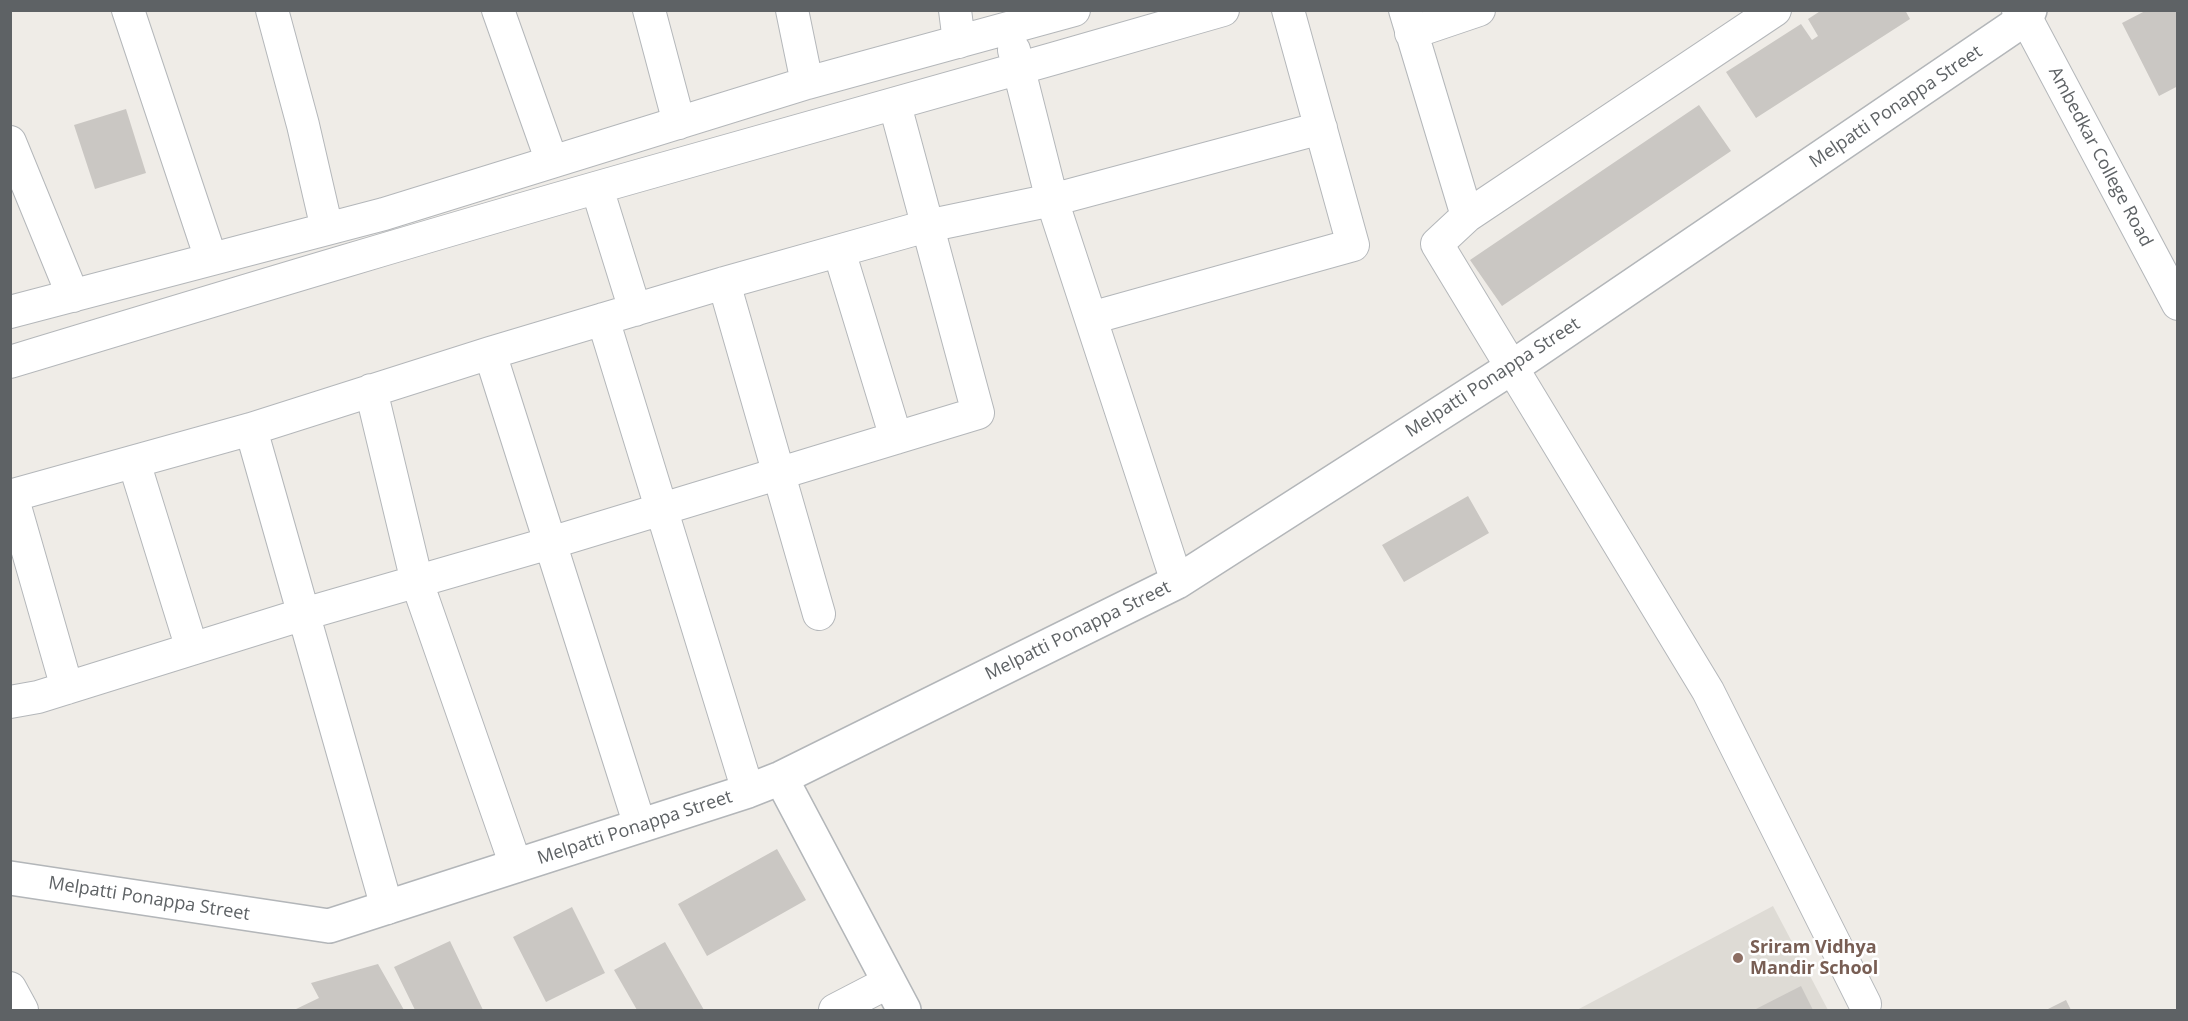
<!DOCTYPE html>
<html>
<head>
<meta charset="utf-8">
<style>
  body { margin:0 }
  #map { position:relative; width:2188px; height:1021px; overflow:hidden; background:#efece7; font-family:"Open Sans",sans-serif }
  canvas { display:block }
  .frame { position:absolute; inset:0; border:12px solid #5e6265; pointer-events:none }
</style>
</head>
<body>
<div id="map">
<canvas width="2188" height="1021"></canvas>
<div class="frame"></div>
</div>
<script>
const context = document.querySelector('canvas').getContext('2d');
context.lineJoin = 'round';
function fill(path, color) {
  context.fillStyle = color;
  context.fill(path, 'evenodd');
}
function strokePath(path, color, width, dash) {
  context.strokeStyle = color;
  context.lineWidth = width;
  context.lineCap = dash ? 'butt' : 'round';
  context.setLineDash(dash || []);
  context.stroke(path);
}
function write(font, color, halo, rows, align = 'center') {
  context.font = font + ' "Open Sans",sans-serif';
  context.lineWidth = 5;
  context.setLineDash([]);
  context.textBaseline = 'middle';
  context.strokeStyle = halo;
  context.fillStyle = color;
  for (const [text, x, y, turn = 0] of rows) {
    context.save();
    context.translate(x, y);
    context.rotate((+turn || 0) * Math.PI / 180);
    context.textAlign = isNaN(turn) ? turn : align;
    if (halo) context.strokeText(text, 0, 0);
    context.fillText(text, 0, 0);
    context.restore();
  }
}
const education = new Path2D(`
  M 1773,906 L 1828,1010 L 1577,1010 Z`);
const building = new Path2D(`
  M 1822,10 L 1905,10 L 1910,19 L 1756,118 L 1726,72 L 1801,24 L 1812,40 L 1818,36 L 1808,19 Z
  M 2147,10 L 2178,10 L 2178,86 L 2159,96 L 2122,23 Z
  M 1699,105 L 1731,151 L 1502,306 L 1470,260 Z
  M 126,109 L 146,173 L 95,189 L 74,125 Z
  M 1468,496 L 1489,533 L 1404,582 L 1382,545 Z
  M 777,849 L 806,900 L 707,956 L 678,904 Z
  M 572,907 L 605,973 L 546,1002 L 513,937 Z
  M 450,941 L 483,1010 L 415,1010 L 394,967 Z
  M 665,942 L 704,1010 L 637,1010 L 614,970 Z
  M 378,964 L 404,1010 L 294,1010 L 319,998 L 311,983 Z
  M 1801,986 L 1813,1010 L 1754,1010 Z
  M 2066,1000 L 2071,1010 L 2046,1010 Z`);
const street = new Path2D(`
  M 128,10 L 211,259
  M 272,10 L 303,125 L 327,229
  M 498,10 L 552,162
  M 649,10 L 679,123
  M 792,10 L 807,83
  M 955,10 L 959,42
  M 1405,10 L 1467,216
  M 1775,10 L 1467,216 L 1437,244 L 1708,691 L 1865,1004
  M 2018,10 L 2026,18 L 2178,304
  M 1411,33 L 1479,10
  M 1014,50 L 1052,200 L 1177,582
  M 10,142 L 73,296
  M 597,188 L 635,310
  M 839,251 L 896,438
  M 724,283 L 819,614
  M 10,312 L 384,214 L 807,83 L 1074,10
  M 1091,318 L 1353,245 L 1288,10
  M 603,319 L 748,791
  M 490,353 L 640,826
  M 10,362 C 231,295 452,228 673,166 C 857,114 1040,63 1223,10
  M 371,390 L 417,582 L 516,866
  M 251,429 L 387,908
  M 134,462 L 192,649
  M 10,496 L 251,429 L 490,353 L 724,283 L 927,226 L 1052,200 L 1321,128
  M 12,496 L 67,688
  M 10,702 L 38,697 L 304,614 L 550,543 L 978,413 L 895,105
  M 10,988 L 22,1010
  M 835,1010 L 889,982`);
const secondary = new Path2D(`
  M 781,778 L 904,1010
  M 10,878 L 329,926 L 748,791 L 781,778 L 1177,582 L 1511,368 L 2026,18 L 2030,10`);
const markers = [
  [1738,958,6,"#8d6e63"]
];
const streetNames = [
  ["Melpatti Ponappa Street",1896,107,-34],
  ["Ambedkar College Road",2100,157,62],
  ["Melpatti Ponappa Street",1493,378,-33],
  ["Melpatti Ponappa Street",1078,631,-26],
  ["Melpatti Ponappa Street",635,828,-18],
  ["Melpatti Ponappa Street",149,899,9]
];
const educationNames = [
  ["Sriram Vidhya",1750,948],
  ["Mandir School",1750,969]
];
fill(education, '#dedbd5');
fill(building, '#cac7c3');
strokePath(street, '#b4b7ba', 34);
strokePath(secondary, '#b3b6b9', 36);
strokePath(street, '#fff', 32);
strokePath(secondary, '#fff', 33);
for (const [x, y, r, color] of markers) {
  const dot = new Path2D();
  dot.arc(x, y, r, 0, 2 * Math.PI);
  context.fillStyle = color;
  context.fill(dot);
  strokePath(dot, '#fff', 2);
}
write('18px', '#5e6265', '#fff', streetNames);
write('bold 18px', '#785e54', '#fff', educationNames, 'left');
</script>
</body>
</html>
